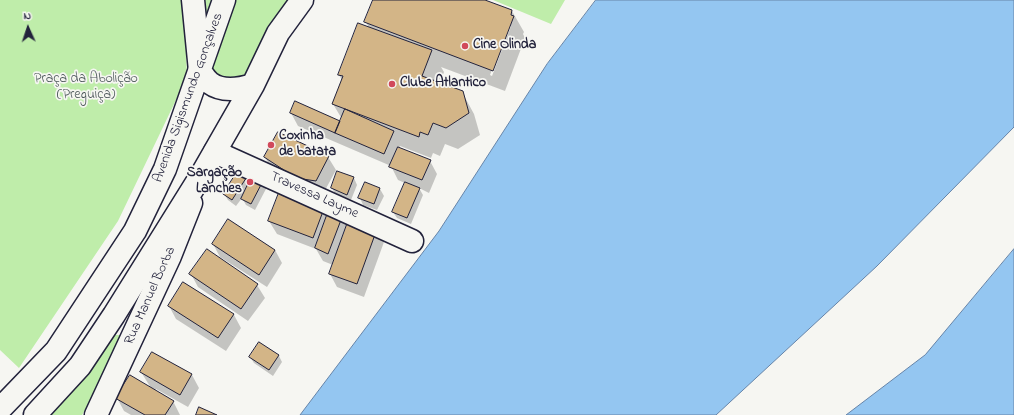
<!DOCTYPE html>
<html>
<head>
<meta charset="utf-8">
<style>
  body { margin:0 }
  #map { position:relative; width:1014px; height:415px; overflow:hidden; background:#f6f6f2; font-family:"Indie Flower",sans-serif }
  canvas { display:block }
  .north { position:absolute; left:8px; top:8px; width:40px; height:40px; -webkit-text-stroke:3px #f6f6f2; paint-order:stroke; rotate:357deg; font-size:11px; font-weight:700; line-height:16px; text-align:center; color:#22223b }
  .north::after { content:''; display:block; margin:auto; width:14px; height:18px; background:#22223b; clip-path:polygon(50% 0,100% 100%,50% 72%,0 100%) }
</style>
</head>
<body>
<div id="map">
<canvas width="1014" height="415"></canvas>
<div class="north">N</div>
</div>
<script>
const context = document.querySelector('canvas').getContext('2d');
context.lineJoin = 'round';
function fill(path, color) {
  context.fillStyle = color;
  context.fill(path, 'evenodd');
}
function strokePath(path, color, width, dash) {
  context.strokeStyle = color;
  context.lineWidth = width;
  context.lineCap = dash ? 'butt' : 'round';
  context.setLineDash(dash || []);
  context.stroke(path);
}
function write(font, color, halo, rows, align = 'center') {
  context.font = font + ' "Indie Flower",sans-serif';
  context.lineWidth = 3.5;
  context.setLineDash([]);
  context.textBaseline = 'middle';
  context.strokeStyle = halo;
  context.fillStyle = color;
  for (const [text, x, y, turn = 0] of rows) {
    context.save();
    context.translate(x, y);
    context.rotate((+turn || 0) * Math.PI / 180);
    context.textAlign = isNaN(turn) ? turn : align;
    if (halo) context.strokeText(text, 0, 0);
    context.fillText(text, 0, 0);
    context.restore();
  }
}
const green = new Path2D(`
  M 0,0 L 184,0 L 187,77 L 118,221 L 19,368 L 0,350 Z
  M 197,0 L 212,0 L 212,3 L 213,0 L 306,0 L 229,97 L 197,68 L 206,20 Z
  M 493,0 L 565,0 L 551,24 Z
  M 114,335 L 121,335 L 121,349 L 82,415 L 47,415 Z`);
const water = new Path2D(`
  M 596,0 L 1014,0 L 1014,127 L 877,266 L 716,415 L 300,415 L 439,231 L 547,64 Z
  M 1014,249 L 1014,415 L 846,415 L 925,355 Z`);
const shadow = new Path2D(`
  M 374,0 L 482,0 L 512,11 L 524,32 L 523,34 L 525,38 L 505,91 L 441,67 L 444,72 L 440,83 L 462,92 L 474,114 L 480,135 L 458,149 L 445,144 L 440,156 L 433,153 L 431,158 L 400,146 L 399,148 L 430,161 L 437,174 L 429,193 L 419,188 L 423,195 L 411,224 L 397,218 L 393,212 L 405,183 L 398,180 L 391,166 L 298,126 L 291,113 L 341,122 L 342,119 L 333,104 L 342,80 L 339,75 L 369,28 L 366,22 ZM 509,26 L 511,26 L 492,76 L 490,75 Z
  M 265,157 L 328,157 L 336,170 L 323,194 L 272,170 Z
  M 241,168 L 267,187 L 255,210 L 246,205 L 242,198 L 236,206 L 228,200 L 224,194 Z
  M 354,178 L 357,185 L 351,200 L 336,195 L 332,188 Z
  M 366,183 L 380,189 L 384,196 L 377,210 L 363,205 L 360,198 Z
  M 281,191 L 377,229 L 384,242 L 364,297 L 337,287 L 330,274 L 333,265 L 323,261 L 316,249 L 277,234 L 269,221 Z
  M 213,244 L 275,250 L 282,263 L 267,287 L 220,257 Z
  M 207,250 L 257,285 L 265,298 L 248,321 L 198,287 L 191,274 Z
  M 184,283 L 234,315 L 241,328 L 226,351 L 176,319 L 169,306 Z
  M 260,343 L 279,356 L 282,362 L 273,376 L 254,363 L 250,357 Z
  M 152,353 L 192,375 L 199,388 L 188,407 L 156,389 L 155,391 L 173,401 L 180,415 L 131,415 L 124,411 L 117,398 L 151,388 L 141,372 Z`);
const building = new Path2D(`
  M 373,0 L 485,0 L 512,10 L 511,15 L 514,16 L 493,71 L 364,22 Z
  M 358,23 L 432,50 L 422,76 L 463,91 L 469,113 L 446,128 L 433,123 L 428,135 L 420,132 L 419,137 L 332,104 L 343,76 L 338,75 Z
  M 295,101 L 340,121 L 335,133 L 290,113 Z
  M 345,109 L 394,131 L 384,154 L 335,133 Z
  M 278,132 L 329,156 L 316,181 L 296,178 L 264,157 Z
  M 398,147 L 431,160 L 422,180 L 389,167 Z
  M 241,166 L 250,172 L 232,200 L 223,194 Z
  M 337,171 L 354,177 L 347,195 L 331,188 Z
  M 253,174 L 264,179 L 251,204 L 241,199 Z
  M 365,182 L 380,188 L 374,204 L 358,198 Z
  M 405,182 L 420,188 L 407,218 L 392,212 Z
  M 280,190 L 325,206 L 313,238 L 268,221 Z
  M 330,207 L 344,212 L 328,254 L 315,248 Z
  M 228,219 L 275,250 L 259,275 L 212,244 Z
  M 349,219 L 377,229 L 357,284 L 329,274 Z
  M 207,249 L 258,284 L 241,309 L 189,274 Z
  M 183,282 L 234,314 L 218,338 L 168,306 Z
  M 259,342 L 279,355 L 269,370 L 249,357 Z
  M 152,352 L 192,374 L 180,395 L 140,372 Z
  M 130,375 L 174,401 L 165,415 L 145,415 L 115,398 Z
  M 199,407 L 217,415 L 196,415 Z`);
const minor = new Path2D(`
  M 193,0 L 200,71
  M 215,152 L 412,241
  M 96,415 L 170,256 L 191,203`);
const major = new Path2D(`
  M 200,71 C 203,75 206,80 210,83 C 222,92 240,89 253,85
  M 0,409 L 56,351 L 135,231 L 165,169 L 224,0
  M 35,415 L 80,366 L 114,315 L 202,174 L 253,85 L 278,33 L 302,0`);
const markers = [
  [465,46,4,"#d1495b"],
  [392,84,4,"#d1495b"],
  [271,145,4,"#d1495b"],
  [250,182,4,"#d1495b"]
];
const poiNames = [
  ["Cine Olinda",473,46],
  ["Clube Atlantico",400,84],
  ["Coxinha",279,137],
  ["de batata",279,153],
  ["Sargação",242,174,"right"],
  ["Lanches",242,190,"right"]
];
const parkNames = [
  ["Praça da Abolição",86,80],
  ["(Preguiça)",86,96]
];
const streetNames = [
  ["Avenida Sigismundo Gonçalves",189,98,-70],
  ["Travessa Layme",314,196,24],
  ["Rua Manuel Borba",151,296,-66]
];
fill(green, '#bfedaa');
fill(water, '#94c6f1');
strokePath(water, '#6684a8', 1);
fill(shadow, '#0003');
fill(building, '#d3b587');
strokePath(building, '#22223b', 1);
strokePath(minor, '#22223b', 25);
strokePath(major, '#22223b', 25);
strokePath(minor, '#f6f6f2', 22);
strokePath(major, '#f6f6f2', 22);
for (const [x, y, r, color] of markers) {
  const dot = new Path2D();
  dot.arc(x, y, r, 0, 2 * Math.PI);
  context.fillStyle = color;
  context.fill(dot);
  strokePath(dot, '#f6f6f2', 1.5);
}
write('bold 14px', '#22223b', '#f6f6f2', poiNames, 'left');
write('14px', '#495557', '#f6f6f2', parkNames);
write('14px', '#22223b', '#f6f6f2', streetNames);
</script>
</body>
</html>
